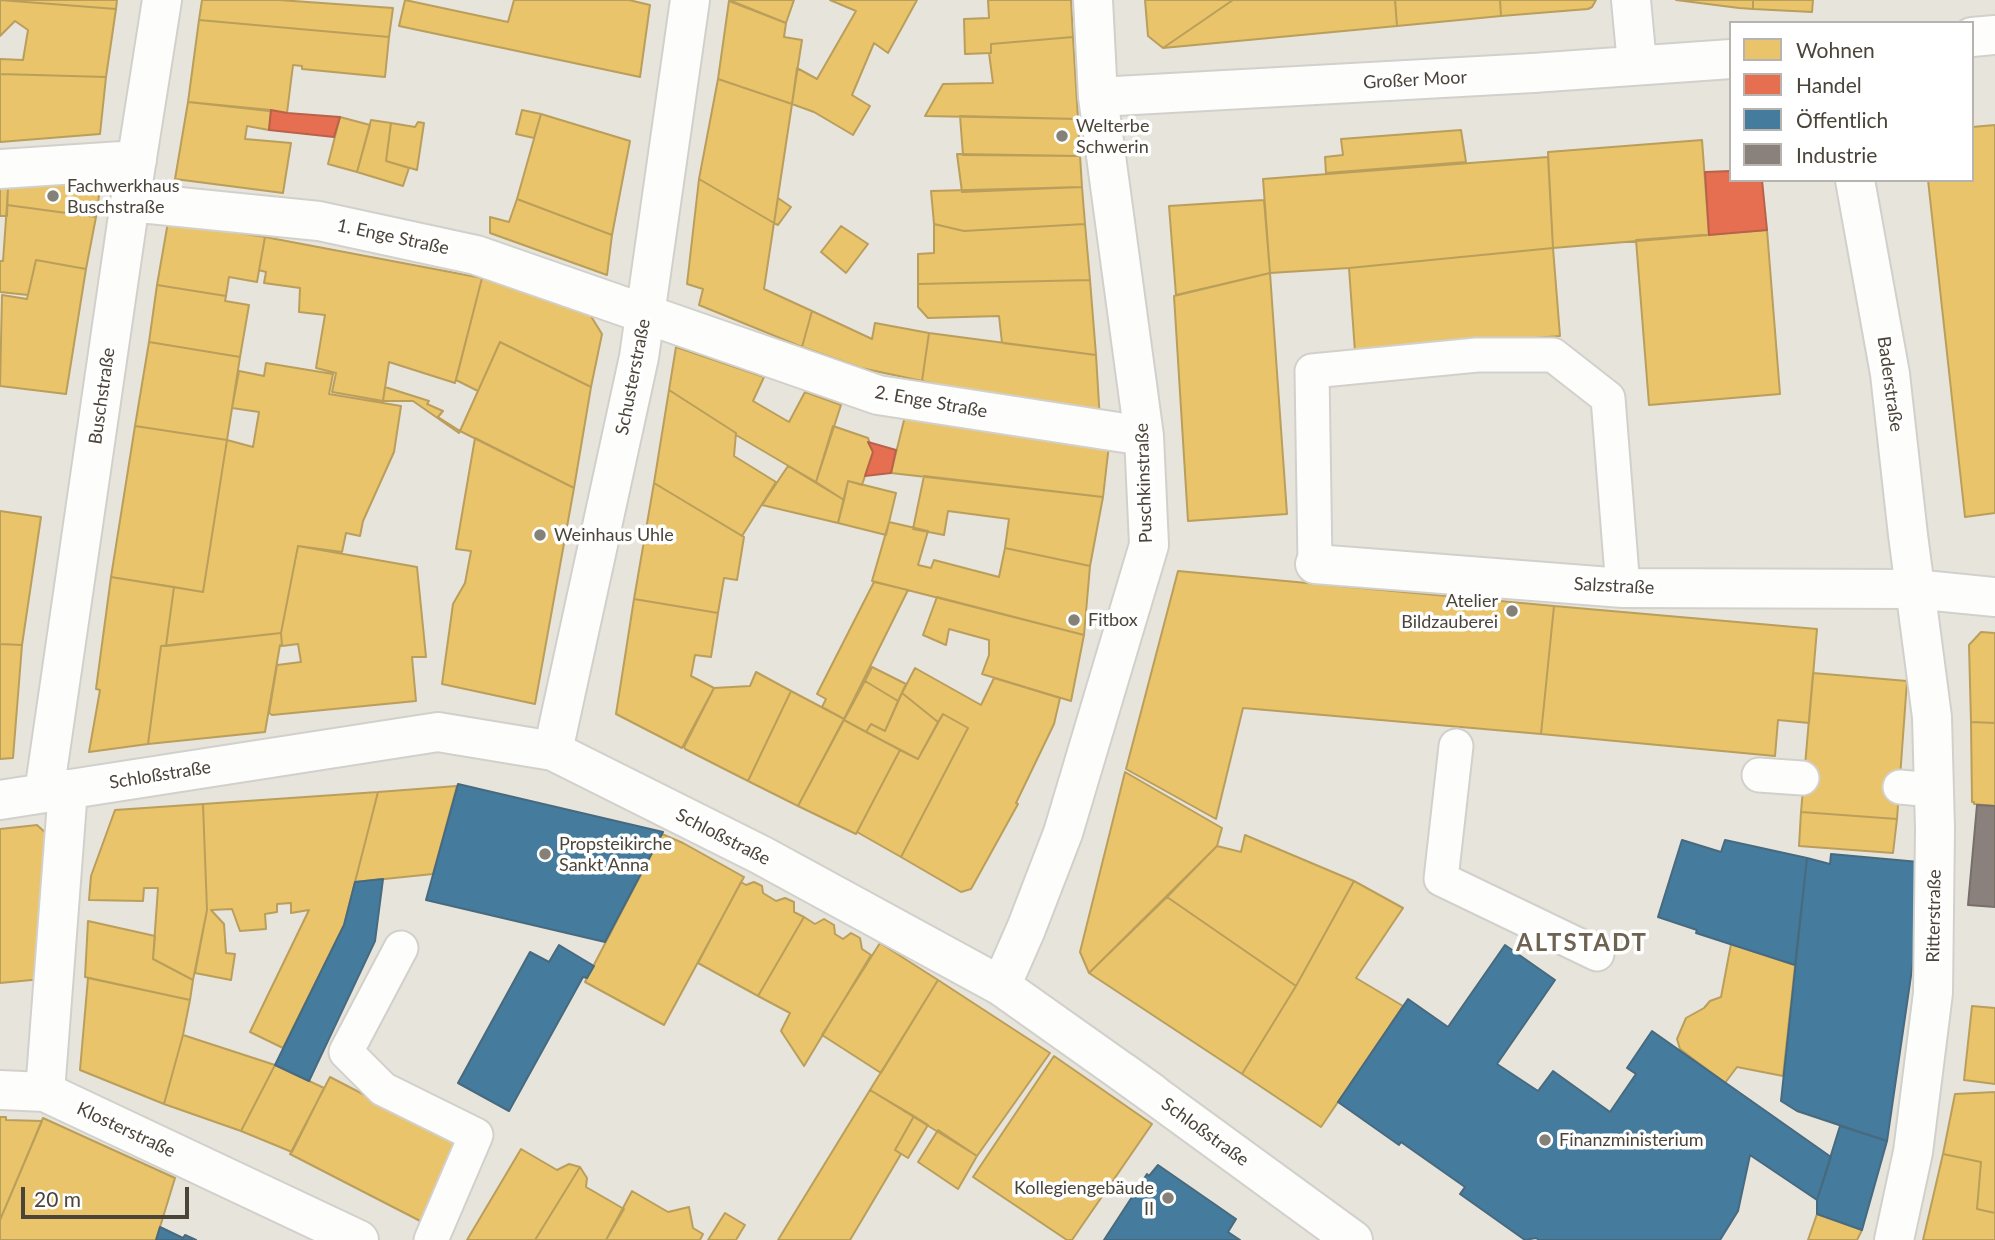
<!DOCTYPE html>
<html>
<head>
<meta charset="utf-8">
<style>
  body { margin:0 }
  #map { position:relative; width:1995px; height:1240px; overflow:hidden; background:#f4f2ee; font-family:Lato,sans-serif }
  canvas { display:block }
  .legend { position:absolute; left:1729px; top:21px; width:245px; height:161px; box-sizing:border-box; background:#fff; border:2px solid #b7b4b0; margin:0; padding:9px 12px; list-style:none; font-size:21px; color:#4b4439 }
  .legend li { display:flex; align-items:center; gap:14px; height:35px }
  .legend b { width:35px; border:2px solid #b7b4b0 }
  .scale { position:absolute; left:21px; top:1187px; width:168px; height:32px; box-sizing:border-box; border:4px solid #4b4439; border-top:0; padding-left:9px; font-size:21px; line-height:24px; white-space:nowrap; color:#4b4439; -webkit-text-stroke:5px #fff; paint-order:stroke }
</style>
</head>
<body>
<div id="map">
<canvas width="1995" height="1240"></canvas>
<ul class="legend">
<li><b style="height:19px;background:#e9c46a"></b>Wohnen</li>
<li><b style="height:19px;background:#e76f51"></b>Handel</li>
<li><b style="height:19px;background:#457b9d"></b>Öffentlich</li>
<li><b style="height:19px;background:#8a817c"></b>Industrie</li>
</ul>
<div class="scale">20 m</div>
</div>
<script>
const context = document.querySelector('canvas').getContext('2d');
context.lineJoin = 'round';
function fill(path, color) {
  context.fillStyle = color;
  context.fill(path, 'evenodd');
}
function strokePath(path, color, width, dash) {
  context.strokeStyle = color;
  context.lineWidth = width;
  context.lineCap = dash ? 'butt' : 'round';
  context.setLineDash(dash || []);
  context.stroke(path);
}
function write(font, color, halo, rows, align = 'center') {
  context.font = font + ' Lato,sans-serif';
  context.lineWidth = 7;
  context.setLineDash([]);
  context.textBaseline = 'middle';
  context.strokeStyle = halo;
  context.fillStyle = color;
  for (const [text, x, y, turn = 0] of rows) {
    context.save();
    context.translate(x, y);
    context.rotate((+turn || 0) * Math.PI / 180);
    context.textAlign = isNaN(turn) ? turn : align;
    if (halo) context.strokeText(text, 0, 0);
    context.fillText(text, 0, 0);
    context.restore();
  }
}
const residential = new Path2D(`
  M 0,0 L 1995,0 L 1995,1240 L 0,1240 ZM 1731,23 L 1972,23 L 1972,180 L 1731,180 Z`);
const homes = new Path2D(`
  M 0,0 L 117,0 L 116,9 Z
  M 0,0 L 116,9 L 106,77 L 0,74 L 0,59 L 23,60 L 28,30 L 15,21 L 0,36 Z
  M 202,0 L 279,0 L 393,8 L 389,37 L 199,20 Z
  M 405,0 L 508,22 L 514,0 L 629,0 L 650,5 L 640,77 L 399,26 Z
  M 729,0 L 794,0 L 786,23 Z
  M 830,0 L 917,0 L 888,53 L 874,43 L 852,95 L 870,106 L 853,135 L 814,112 L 792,104 L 797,68 L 817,79 L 856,11 Z
  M 988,0 L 1071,0 L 1073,37 L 991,44 L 991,53 L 965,54 L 964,19 L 989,18 Z
  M 1145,0 L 1233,0 L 1163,48 L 1148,36 Z
  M 1233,0 L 1395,0 L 1397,26 L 1163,48 Z
  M 1395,0 L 1500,0 L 1501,16 L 1397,26 Z
  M 1500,0 L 1596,0 L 1592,7 L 1588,9 L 1501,16 Z
  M 1676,0 L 1753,0 L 1753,9 L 1739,8 Z
  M 1753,0 L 1813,0 L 1812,12 L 1753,9 Z
  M 729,1 L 786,23 L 784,37 L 802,40 L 792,104 L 718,79 Z
  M 199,20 L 389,37 L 385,77 L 302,69 L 302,66 L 293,65 L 287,113 L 188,102 Z
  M 1073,37 L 1078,119 L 925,116 L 943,84 L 993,83 L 989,53 L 991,53 L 991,44 Z
  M 0,74 L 106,77 L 100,134 L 0,142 Z
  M 718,79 L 792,104 L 774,223 L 699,179 Z
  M 188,102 L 271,110 L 269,130 L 247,126 L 245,139 L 291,143 L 283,193 L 175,179 Z
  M 522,110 L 541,114 L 534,138 L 516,134 Z
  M 541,114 L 630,141 L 612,235 L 517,199 Z
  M 960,116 L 1078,119 L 1080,156 L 963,155 Z
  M 340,117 L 370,125 L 357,172 L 328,164 Z
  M 371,120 L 391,123 L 386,161 L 409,168 L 403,186 L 357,172 Z
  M 418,122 L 424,123 L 417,170 L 386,161 L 391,123 L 415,127 Z
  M 1995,125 L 1995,513 L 1965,517 L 1928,180 L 1972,180 L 1972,127 Z
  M 1461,130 L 1466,162 L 1326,173 L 1325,157 L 1343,155 L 1341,139 Z
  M 1702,140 L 1709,235 L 1553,248 L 1548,152 Z
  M 957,154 L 1080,156 L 1082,187 L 962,192 Z
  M 1548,157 L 1553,248 L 1349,268 L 1270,273 L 1263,179 Z
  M 699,179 L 774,223 L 764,289 L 812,311 L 802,347 L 699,305 L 703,289 L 687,284 Z
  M 101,181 L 96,217 L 7,205 L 8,187 Z
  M 8,187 L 7,216 L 0,216 L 0,189 Z
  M 1082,187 L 1085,224 L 964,231 L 934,224 L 931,191 Z
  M 778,198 L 791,207 L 778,225 L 774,223 Z
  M 517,199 L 612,235 L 607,275 L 490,233 L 490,217 L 509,222 Z
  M 1264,200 L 1270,273 L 1176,295 L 1169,206 Z
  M 7,205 L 96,217 L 86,269 L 36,260 L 28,295 L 0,292 L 0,261 L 3,261 Z
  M 168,222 L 265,237 L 257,282 L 229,277 L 226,296 L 157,285 Z
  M 934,224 L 964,231 L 1085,224 L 1090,280 L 918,284 L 918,254 L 934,253 Z
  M 841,226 L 868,244 L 846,273 L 821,252 Z
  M 1767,230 L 1780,394 L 1649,405 L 1636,240 Z
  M 265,237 L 482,278 L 455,383 L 389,362 L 383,401 L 332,392 L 336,373 L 316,368 L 325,315 L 299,312 L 300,288 L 264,283 L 266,272 L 259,270 Z
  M 1553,248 L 1560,336 L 1355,352 L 1349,268 Z
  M 36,260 L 86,269 L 66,394 L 0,386 L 2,295 L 27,299 Z
  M 1270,273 L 1287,514 L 1188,521 L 1174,296 Z
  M 482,278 L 589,313 L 602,334 L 591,387 L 500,342 L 478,391 L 456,380 Z
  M 1090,280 L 1096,355 L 1002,343 L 999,316 L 928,318 L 918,307 L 918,284 Z
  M 157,285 L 226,296 L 225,301 L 249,305 L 240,357 L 149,342 Z
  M 812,311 L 872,339 L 875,323 L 929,333 L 922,381 L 861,368 L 802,347 Z
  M 929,333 L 1096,355 L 1100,421 L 922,381 Z
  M 149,342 L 240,357 L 227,440 L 135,426 Z
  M 500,342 L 591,387 L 574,488 L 460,431 Z
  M 676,347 L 764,377 L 753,401 L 789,422 L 805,392 L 841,405 L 816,482 L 736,435 L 736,433 L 669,390 Z
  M 266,363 L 333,374 L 329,394 L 401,406 L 394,452 L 363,521 L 360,536 L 346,533 L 342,552 L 298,546 L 281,633 L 166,646 L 174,587 L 203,592 L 227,440 L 253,447 L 259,412 L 232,408 L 239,371 L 264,376 Z
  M 385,387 L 429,401 L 427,404 L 443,411 L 438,417 L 460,431 L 459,433 L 413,401 L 383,401 Z
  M 669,390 L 736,433 L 734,456 L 776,482 L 742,536 L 654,483 Z
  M 907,408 L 1110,436 L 1103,497 L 891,473 Z
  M 135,426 L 227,440 L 203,592 L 111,577 Z
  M 833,426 L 868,438 L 873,452 L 862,485 L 848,481 L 844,500 L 816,482 Z
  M 475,438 L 574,488 L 535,704 L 442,684 L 453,604 L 465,583 L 471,551 L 456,549 Z
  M 788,466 L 844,500 L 838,523 L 762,505 Z
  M 924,476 L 1103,497 L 1090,566 L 1005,548 L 1009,519 L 948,511 L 944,535 L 913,529 Z
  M 848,481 L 896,493 L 886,535 L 838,523 Z
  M 654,483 L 744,537 L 737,580 L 724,578 L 718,613 L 634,599 Z
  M 0,511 L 41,517 L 22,645 L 0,644 Z
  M 889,522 L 928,531 L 918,565 L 931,568 L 934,560 L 999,577 L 1005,548 L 1090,566 L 1084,635 L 872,581 Z
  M 298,546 L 417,567 L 426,657 L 412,657 L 416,701 L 272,715 L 269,713 L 277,665 L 301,662 L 298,644 L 282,646 L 281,633 Z
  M 1178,571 L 1554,606 L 1541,734 L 1243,708 L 1216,819 L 1126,769 Z
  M 111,577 L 174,587 L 166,646 L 161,646 L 148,744 L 89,752 L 100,690 L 96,689 Z
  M 874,582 L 908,590 L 844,719 L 822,707 L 826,699 L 817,694 Z
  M 937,597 L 1084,635 L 1071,701 L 982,674 L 989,655 L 989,640 L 949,629 L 946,645 L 923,635 Z
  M 634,599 L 718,613 L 711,657 L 695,655 L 691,676 L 714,688 L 682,748 L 616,714 Z
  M 1554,606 L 1817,629 L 1809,723 L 1778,720 L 1775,756 L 1541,734 Z
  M 1981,632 L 1995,633 L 1995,723 L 1971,722 L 1969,645 Z
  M 281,633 L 282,646 L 280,645 L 265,732 L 148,744 L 161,646 Z
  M 0,644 L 22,645 L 13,758 L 0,759 Z
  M 872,667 L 906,684 L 898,701 L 865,681 Z
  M 915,668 L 981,705 L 994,678 L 1060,698 L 1054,724 L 1016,803 L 1018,804 L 971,889 L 961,892 L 901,857 L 968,728 L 943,714 L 938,722 L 902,693 Z
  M 756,672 L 791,691 L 748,781 L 685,749 L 684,747 L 714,688 L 750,686 Z
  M 1813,673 L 1907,681 L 1897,819 L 1801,812 Z
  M 865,681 L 898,701 L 885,731 L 871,724 L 866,732 L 844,720 Z
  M 791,691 L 844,719 L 798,806 L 748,781 Z
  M 902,693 L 938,722 L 918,759 L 866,732 L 871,724 L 885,731 Z
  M 943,714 L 968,728 L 901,857 L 857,832 L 900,750 L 918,759 Z
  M 844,720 L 900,750 L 856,834 L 798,806 Z
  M 1971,722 L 1995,723 L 1995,806 L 1974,804 L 1974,802 L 1972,802 Z
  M 1125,772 L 1222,828 L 1217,846 L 1089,973 L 1080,952 Z
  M 457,786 L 433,874 L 355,882 L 378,792 Z
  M 378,792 L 344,925 L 283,1048 L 250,1032 L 309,910 L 291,913 L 291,903 L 277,904 L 277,912 L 265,914 L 266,929 L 240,931 L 232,909 L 211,910 L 224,924 L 226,953 L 235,954 L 231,980 L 195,973 L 207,910 L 203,804 Z
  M 203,804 L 207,910 L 193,980 L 153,959 L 158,888 L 144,888 L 143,901 L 89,900 L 91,876 L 115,810 Z
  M 1801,812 L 1897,819 L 1893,853 L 1799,846 Z
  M 37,825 L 48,835 L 42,979 L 0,983 L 0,829 Z
  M 662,834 L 683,843 L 744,877 L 664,1025 L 585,982 Z
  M 1245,835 L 1354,881 L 1296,986 L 1167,897 L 1217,846 L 1241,852 Z
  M 1354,881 L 1403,908 L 1356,978 L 1403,1006 L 1321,1127 L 1242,1074 L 1296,986 Z
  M 741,882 L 746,885 L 754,882 L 762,886 L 763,893 L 776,901 L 785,898 L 794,902 L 794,912 L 804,917 L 758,996 L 698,963 Z
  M 1167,897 L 1296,986 L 1242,1074 L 1089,973 Z
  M 804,917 L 815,924 L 824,919 L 834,925 L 835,934 L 843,939 L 851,933 L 860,938 L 862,949 L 871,955 L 804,1066 L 781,1031 L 790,1013 L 758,996 Z
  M 88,921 L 155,936 L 153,959 L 193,980 L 190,1000 L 85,977 Z
  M 880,943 L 938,980 L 881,1073 L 822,1035 Z
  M 1731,944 L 1795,965 L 1783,1076 L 1737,1067 L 1725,1083 L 1680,1049 L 1677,1039 L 1686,1018 L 1704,1008 L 1710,1001 L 1721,997 Z
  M 88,978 L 190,1000 L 183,1035 L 164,1104 L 80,1070 Z
  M 938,980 L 1050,1053 L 977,1156 L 870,1090 Z
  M 1972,1006 L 1995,1008 L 1995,1084 L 1964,1080 Z
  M 183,1035 L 275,1065 L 241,1131 L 164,1104 Z
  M 1054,1056 L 1152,1124 L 1072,1240 L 1067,1240 L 973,1177 Z
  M 275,1065 L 324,1088 L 292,1152 L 241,1131 Z
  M 330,1077 L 463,1146 L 428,1225 L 290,1154 Z
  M 870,1090 L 914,1116 L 895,1150 L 901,1154 L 850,1240 L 778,1240 Z
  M 1995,1092 L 1995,1213 L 1977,1209 L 1981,1162 L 1943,1154 L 1955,1094 Z
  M 914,1116 L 928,1125 L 908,1158 L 895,1150 Z
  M 0,1117 L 6,1117 L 6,1120 L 42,1121 L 0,1220 Z
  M 43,1118 L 175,1178 L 156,1240 L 0,1240 L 0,1220 Z
  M 938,1130 L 977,1156 L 958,1189 L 918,1162 Z
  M 521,1149 L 557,1170 L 569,1164 L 580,1167 L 535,1240 L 467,1240 Z
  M 1943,1154 L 1981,1162 L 1977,1209 L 1995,1213 L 1995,1240 L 1923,1240 Z
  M 580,1167 L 587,1178 L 586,1187 L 624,1209 L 606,1240 L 535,1240 Z
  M 632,1191 L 668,1212 L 689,1207 L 693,1228 L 703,1234 L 700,1240 L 606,1240 Z
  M 725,1213 L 745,1225 L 736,1240 L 708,1240 Z
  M 1817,1214 L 1862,1230 L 1857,1240 L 1808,1240 Z`);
const shops = new Path2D(`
  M 271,110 L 287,113 L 340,117 L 334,137 L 269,130 Z
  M 1731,171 L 1731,180 L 1762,180 L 1767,230 L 1709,235 L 1705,172 Z
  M 868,442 L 896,450 L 891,473 L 865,476 L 873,452 Z`);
const public = new Path2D(`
  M 458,784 L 663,832 L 605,942 L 426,900 Z
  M 1682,840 L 1721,852 L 1725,840 L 1807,858 L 1795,965 L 1696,933 L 1697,930 L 1658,917 Z
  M 1831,854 L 1919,862 L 1913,962 L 1887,1141 L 1797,1111 L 1781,1101 L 1807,858 L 1830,864 Z
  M 383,879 L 375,941 L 309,1081 L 275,1065 L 344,925 L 355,882 Z
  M 559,945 L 594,966 L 587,978 L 583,977 L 509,1111 L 458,1083 L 530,952 L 549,962 Z
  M 1505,945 L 1555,980 L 1497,1064 L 1538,1091 L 1553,1071 L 1610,1112 L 1636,1074 L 1627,1068 L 1652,1031 L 1831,1157 L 1817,1200 L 1750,1155 L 1738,1211 L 1720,1240 L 1539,1240 L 1536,1238 L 1525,1240 L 1460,1194 L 1465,1187 L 1401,1142 L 1399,1145 L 1338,1102 L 1408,999 L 1448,1027 Z
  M 1840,1126 L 1887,1141 L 1862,1230 L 1817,1214 L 1817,1200 Z
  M 1158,1165 L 1236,1219 L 1228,1232 L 1240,1240 L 1104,1240 L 1147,1174 L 1149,1176 Z
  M 160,1227 L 183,1238 L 185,1235 L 196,1240 L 156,1240 Z`);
const industry = new Path2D(`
  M 1977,805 L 1995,806 L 1995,907 L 1968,905 Z`);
const service = new Path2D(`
  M 1315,564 L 1312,371 L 1477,355 L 1553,355 L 1608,398 L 1623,588
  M 1456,746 L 1441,879 L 1597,954
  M 1759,775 L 1802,778
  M 1900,787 L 1933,790
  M 401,948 L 346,1052 L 383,1089 L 476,1135 L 431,1240`);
const pedestrian = new Path2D(`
  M 1098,97 L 1533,73
  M 0,169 L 137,160
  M 130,202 L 319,221 L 476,255 L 878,395 L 1144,436
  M 44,793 L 130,202 L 162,0
  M 0,800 L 438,732 L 553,751 L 761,855 L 1001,986 L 1152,1093
  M 1001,986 L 1026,929 L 1063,833 L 1149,545 L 1144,436 L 1098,97 L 1093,0
  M 45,1092 L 68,789`);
const minor = new Path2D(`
  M 1631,0 L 1637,64
  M 1972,37 L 1995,35
  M 1533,73 L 1731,59
  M 1855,180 L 1890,374 L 1908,535 L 1932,717 L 1935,829 L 1933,993 L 1913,1152 L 1894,1240
  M 1315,564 L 1623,588 L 1914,589 L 1995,597
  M 553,751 L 639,357 L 690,0
  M 1124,1073 L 1353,1240
  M 0,1090 L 45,1092 L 359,1240`);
const markers = [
  [1062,136,7,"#868178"],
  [53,196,7,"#868178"],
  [540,535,7,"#868178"],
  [1512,611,7,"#868178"],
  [1074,620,7,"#868178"],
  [545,854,7,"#868178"],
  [1545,1140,7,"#868178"],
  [1168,1198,7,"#868178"]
];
const streetNames = [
  ["Großer Moor",1415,80,-3],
  ["1. Enge Straße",393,237,12],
  ["Schusterstraße",633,377,-79],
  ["Baderstraße",1890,384,82],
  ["Buschstraße",102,396,-82],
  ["2. Enge Straße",931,402,10],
  ["Puschkinstraße",1144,483,-92],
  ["Salzstraße",1614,586,3],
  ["Schloßstraße",160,775,-9],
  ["Schloßstraße",723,837,27],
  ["Ritterstraße",1934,916,-89],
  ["Klosterstraße",126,1130,25],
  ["Schloßstraße",1205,1132,36]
];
const poiNames = [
  ["Welterbe",1076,126],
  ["Schwerin",1076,147],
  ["Fachwerkhaus",67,186],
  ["Buschstraße",67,207],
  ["Weinhaus Uhle",554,535],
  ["Atelier",1498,601,"right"],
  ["Bildzauberei",1498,622,"right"],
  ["Fitbox",1088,620],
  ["Propsteikirche",559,844],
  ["Sankt Anna",559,865],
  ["Finanzministerium",1559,1140],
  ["Kollegiengebäude",1154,1188,"right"],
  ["II",1154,1209,"right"]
];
const districtNames = [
  ["ALTSTADT",1582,943]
];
fill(residential, '#e7e4dc');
fill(homes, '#e9c46a');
strokePath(homes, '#ba9e5b', 2);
fill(shops, '#e76f51');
strokePath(shops, '#b8624a', 2);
fill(public, '#457b9d');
strokePath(public, '#476a7f', 2);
fill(industry, '#8a817c');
strokePath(industry, '#776f68', 2);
strokePath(service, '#d2d0cb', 37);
strokePath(pedestrian, '#d2d0cb', 42);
strokePath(minor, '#d2d0cb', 42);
strokePath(service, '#fdfdfc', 33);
strokePath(pedestrian, '#fdfdfc', 38);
strokePath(minor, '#fdfdfc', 38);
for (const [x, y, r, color] of markers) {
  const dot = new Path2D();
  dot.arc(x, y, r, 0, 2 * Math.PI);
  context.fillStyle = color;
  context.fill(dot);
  strokePath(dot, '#fff', 2.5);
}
write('18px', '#4b4439', '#fff', streetNames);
write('18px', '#4b4439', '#fff', poiNames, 'left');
context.letterSpacing = '2px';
write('bold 24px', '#6e6250', '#fff', districtNames);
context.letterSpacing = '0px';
</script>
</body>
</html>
